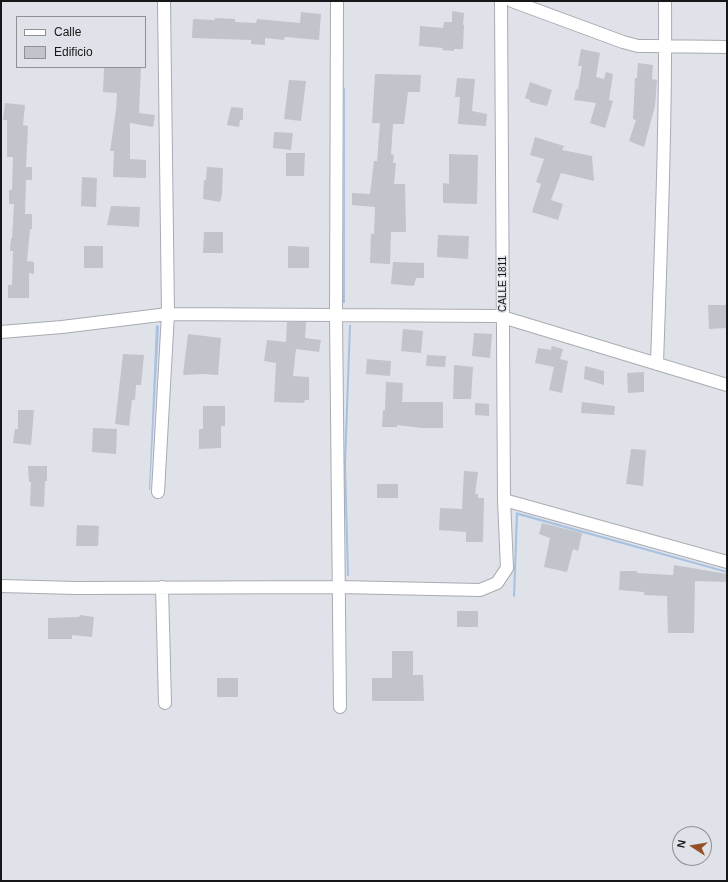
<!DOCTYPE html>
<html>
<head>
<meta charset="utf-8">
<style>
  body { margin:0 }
  #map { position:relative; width:728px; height:882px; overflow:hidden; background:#dfe2e8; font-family:Arial,sans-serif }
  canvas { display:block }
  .frame { position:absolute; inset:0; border:2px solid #161719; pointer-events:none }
  .legend { position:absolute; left:16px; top:16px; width:130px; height:52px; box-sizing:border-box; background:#dfe2e8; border:1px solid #8f9195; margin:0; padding:5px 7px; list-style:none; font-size:12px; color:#161719 }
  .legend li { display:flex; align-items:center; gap:8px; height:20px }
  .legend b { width:20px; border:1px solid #8f9195 }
  .north { position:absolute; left:672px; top:826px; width:40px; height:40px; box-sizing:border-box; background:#dfe2e8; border:1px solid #8f9195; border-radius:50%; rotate:282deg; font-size:11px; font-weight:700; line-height:16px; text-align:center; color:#161719 }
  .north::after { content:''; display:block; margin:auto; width:14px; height:18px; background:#965028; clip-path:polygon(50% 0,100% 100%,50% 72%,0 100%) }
</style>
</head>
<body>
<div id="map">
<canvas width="728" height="882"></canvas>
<div class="frame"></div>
<ul class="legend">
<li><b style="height:5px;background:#fff"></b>Calle</li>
<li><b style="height:11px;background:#c1c4ca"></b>Edificio</li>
</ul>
<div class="north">N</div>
</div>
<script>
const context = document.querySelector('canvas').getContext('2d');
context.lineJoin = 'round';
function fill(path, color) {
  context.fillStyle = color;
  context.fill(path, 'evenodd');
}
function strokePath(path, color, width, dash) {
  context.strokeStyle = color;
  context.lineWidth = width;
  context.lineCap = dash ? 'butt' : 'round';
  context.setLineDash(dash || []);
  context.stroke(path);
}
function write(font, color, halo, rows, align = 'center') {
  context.font = font + ' Arial,sans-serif';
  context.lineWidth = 3;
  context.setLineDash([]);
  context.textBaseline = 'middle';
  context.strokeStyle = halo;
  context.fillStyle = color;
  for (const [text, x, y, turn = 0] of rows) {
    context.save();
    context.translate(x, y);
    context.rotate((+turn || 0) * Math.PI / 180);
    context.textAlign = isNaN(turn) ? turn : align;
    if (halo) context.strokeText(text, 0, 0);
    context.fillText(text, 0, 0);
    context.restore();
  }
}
const water = new Path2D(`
  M 344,88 L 345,88 L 345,303 L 343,303 Z
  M 156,325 L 159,326 L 150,490 L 149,490 Z
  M 349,325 L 351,325 L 346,464 L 349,576 L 347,576 L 344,463 Z
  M 516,512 L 727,571 L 727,573 L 518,515 L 515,597 L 513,596 Z`);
const building = new Path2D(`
  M 452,11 L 464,13 L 463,25 L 464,25 L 463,49 L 454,49 L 454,51 L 442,50 L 443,48 L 419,46 L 420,26 L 443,28 L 444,22 L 452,22 Z
  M 301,12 L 321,14 L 319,40 L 285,37 L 284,40 L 265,38 L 265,45 L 251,44 L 251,40 L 192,38 L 193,19 L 215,20 L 215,18 L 235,19 L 235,22 L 256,23 L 257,19 L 300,23 Z
  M 581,49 L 600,53 L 596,77 L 604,79 L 606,72 L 613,74 L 609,100 L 613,101 L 605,128 L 590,123 L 596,103 L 574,100 L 576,89 L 578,90 L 582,66 L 578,66 Z
  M 638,63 L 653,65 L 652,79 L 657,80 L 655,106 L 644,147 L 629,141 L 636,120 L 633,119 L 635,78 L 637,78 Z
  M 104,67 L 141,67 L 139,113 L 155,115 L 153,127 L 130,123 L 130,159 L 146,160 L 146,178 L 113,177 L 114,151 L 110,151 L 116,110 L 117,93 L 103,92 Z
  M 375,74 L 421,75 L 420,92 L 408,92 L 404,124 L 393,124 L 391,154 L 394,155 L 393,163 L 396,163 L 394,184 L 405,184 L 406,232 L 391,232 L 390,264 L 370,263 L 371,234 L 374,234 L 375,207 L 352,205 L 352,193 L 370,194 L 374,161 L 377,161 L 380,123 L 372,123 Z
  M 457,78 L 475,79 L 472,111 L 487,114 L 486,126 L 458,124 L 460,97 L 455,97 Z
  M 289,80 L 306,81 L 301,121 L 284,119 Z
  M 530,82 L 552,90 L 547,106 L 530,102 L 530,100 L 525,98 Z
  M 5,103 L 25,105 L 23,125 L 28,126 L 26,167 L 32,167 L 32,180 L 26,180 L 25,214 L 32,214 L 32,229 L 30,229 L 27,261 L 34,262 L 34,274 L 29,273 L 29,298 L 8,298 L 8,285 L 12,285 L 13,251 L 10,251 L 11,238 L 12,239 L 14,204 L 9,204 L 9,190 L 12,190 L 13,157 L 7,157 L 7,120 L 3,120 Z
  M 231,107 L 243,108 L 243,120 L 240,120 L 239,127 L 227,125 Z
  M 274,132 L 293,133 L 291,150 L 273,148 Z
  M 535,137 L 564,146 L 562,150 L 592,156 L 594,181 L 561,173 L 551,200 L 563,204 L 558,220 L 532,212 L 541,184 L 536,182 L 544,159 L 530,155 Z
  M 286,153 L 305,153 L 304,176 L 286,176 Z
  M 449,154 L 478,155 L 477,204 L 443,203 L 443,183 L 449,184 Z
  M 207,167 L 223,168 L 222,195 L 220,202 L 203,199 L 204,180 L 206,180 Z
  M 82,177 L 97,178 L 96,207 L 81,206 Z
  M 111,206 L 140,207 L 139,227 L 107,225 Z
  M 204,232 L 223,232 L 223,253 L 203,253 Z
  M 438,235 L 469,236 L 468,259 L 437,257 Z
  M 84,246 L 103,246 L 103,268 L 84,268 Z
  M 288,246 L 309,247 L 309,268 L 288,268 Z
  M 393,262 L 424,263 L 424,278 L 416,278 L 414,286 L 391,284 Z
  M 708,305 L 726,305 L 726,328 L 709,329 Z
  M 287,322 L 306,322 L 305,338 L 321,340 L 319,352 L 296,349 L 293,376 L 309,377 L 309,400 L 305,400 L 304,403 L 274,402 L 276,363 L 264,361 L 267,340 L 286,342 Z
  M 403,329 L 423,331 L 421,353 L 401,351 Z
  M 474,333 L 492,334 L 490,358 L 472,356 Z
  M 188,334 L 221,338 L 218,375 L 202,374 L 183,375 Z
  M 552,346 L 563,349 L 560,359 L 568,361 L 562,393 L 549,390 L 554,367 L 535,363 L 538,348 L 551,350 Z
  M 123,354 L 144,355 L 141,385 L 136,385 L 135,400 L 132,400 L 129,426 L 115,424 Z
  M 427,355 L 446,356 L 445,367 L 426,366 Z
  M 367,359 L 391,361 L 390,376 L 366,374 Z
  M 454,365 L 473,367 L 471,399 L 453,399 Z
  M 585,366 L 604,371 L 604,385 L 584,379 Z
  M 644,372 L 644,392 L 628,393 L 627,373 Z
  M 386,382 L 403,383 L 402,402 L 443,402 L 443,428 L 422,428 L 397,425 L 397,427 L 382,427 L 383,410 L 385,410 Z
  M 582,402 L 615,406 L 614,415 L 581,413 Z
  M 475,403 L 489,404 L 489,416 L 475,415 Z
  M 203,406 L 225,406 L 225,426 L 221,426 L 221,448 L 199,449 L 199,429 L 203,429 Z
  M 18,410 L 34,410 L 31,445 L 13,443 L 15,429 L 18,429 Z
  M 93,428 L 117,429 L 116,454 L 92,452 Z
  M 631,449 L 646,450 L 643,486 L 626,484 Z
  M 28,466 L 47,466 L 47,481 L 45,481 L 44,507 L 30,506 L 31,482 L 29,482 Z
  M 464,471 L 478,472 L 475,494 L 478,494 L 478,498 L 484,498 L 483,542 L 466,542 L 466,532 L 439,530 L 440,508 L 462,509 Z
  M 377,484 L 398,484 L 398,498 L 377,498 Z
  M 542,523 L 582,533 L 578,551 L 573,549 L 567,572 L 544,567 L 550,538 L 539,534 Z
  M 77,525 L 99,526 L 98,546 L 76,546 Z
  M 674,565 L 727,574 L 727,582 L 695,581 L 694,633 L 668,633 L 667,596 L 644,595 L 644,592 L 619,590 L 620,571 L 637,571 L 637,573 L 673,575 Z
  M 457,611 L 478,611 L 478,627 L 457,627 Z
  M 80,615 L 94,617 L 92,637 L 72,635 L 72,639 L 48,639 L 48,618 L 79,617 Z
  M 392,651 L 413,651 L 413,675 L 423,675 L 424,701 L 372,701 L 372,678 L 392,678 Z
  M 217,678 L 238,678 L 238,697 L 217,697 Z`);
const street = new Path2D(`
  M 337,1 L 336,314 L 340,707
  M 512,1 L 623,42 L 638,46 L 650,46 L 727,47
  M 1,332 L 62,327 L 168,314 L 499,316 L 727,385
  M 657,364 C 661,243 666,122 665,1
  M 158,492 L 168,314 L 164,1
  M 504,500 L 727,562
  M 1,586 L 76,588 L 339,587 L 480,590 L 497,583 L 507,568 L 504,500 L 501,1
  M 162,587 L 165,703`);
const streetNames = [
  ["CALLE 1811",503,284,-90]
];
fill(water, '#a7c1e1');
fill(building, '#c1c4ca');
strokePath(street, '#a8abb1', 14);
strokePath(street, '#fff', 12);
write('10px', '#161719', '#dfe2e8', streetNames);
</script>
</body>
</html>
